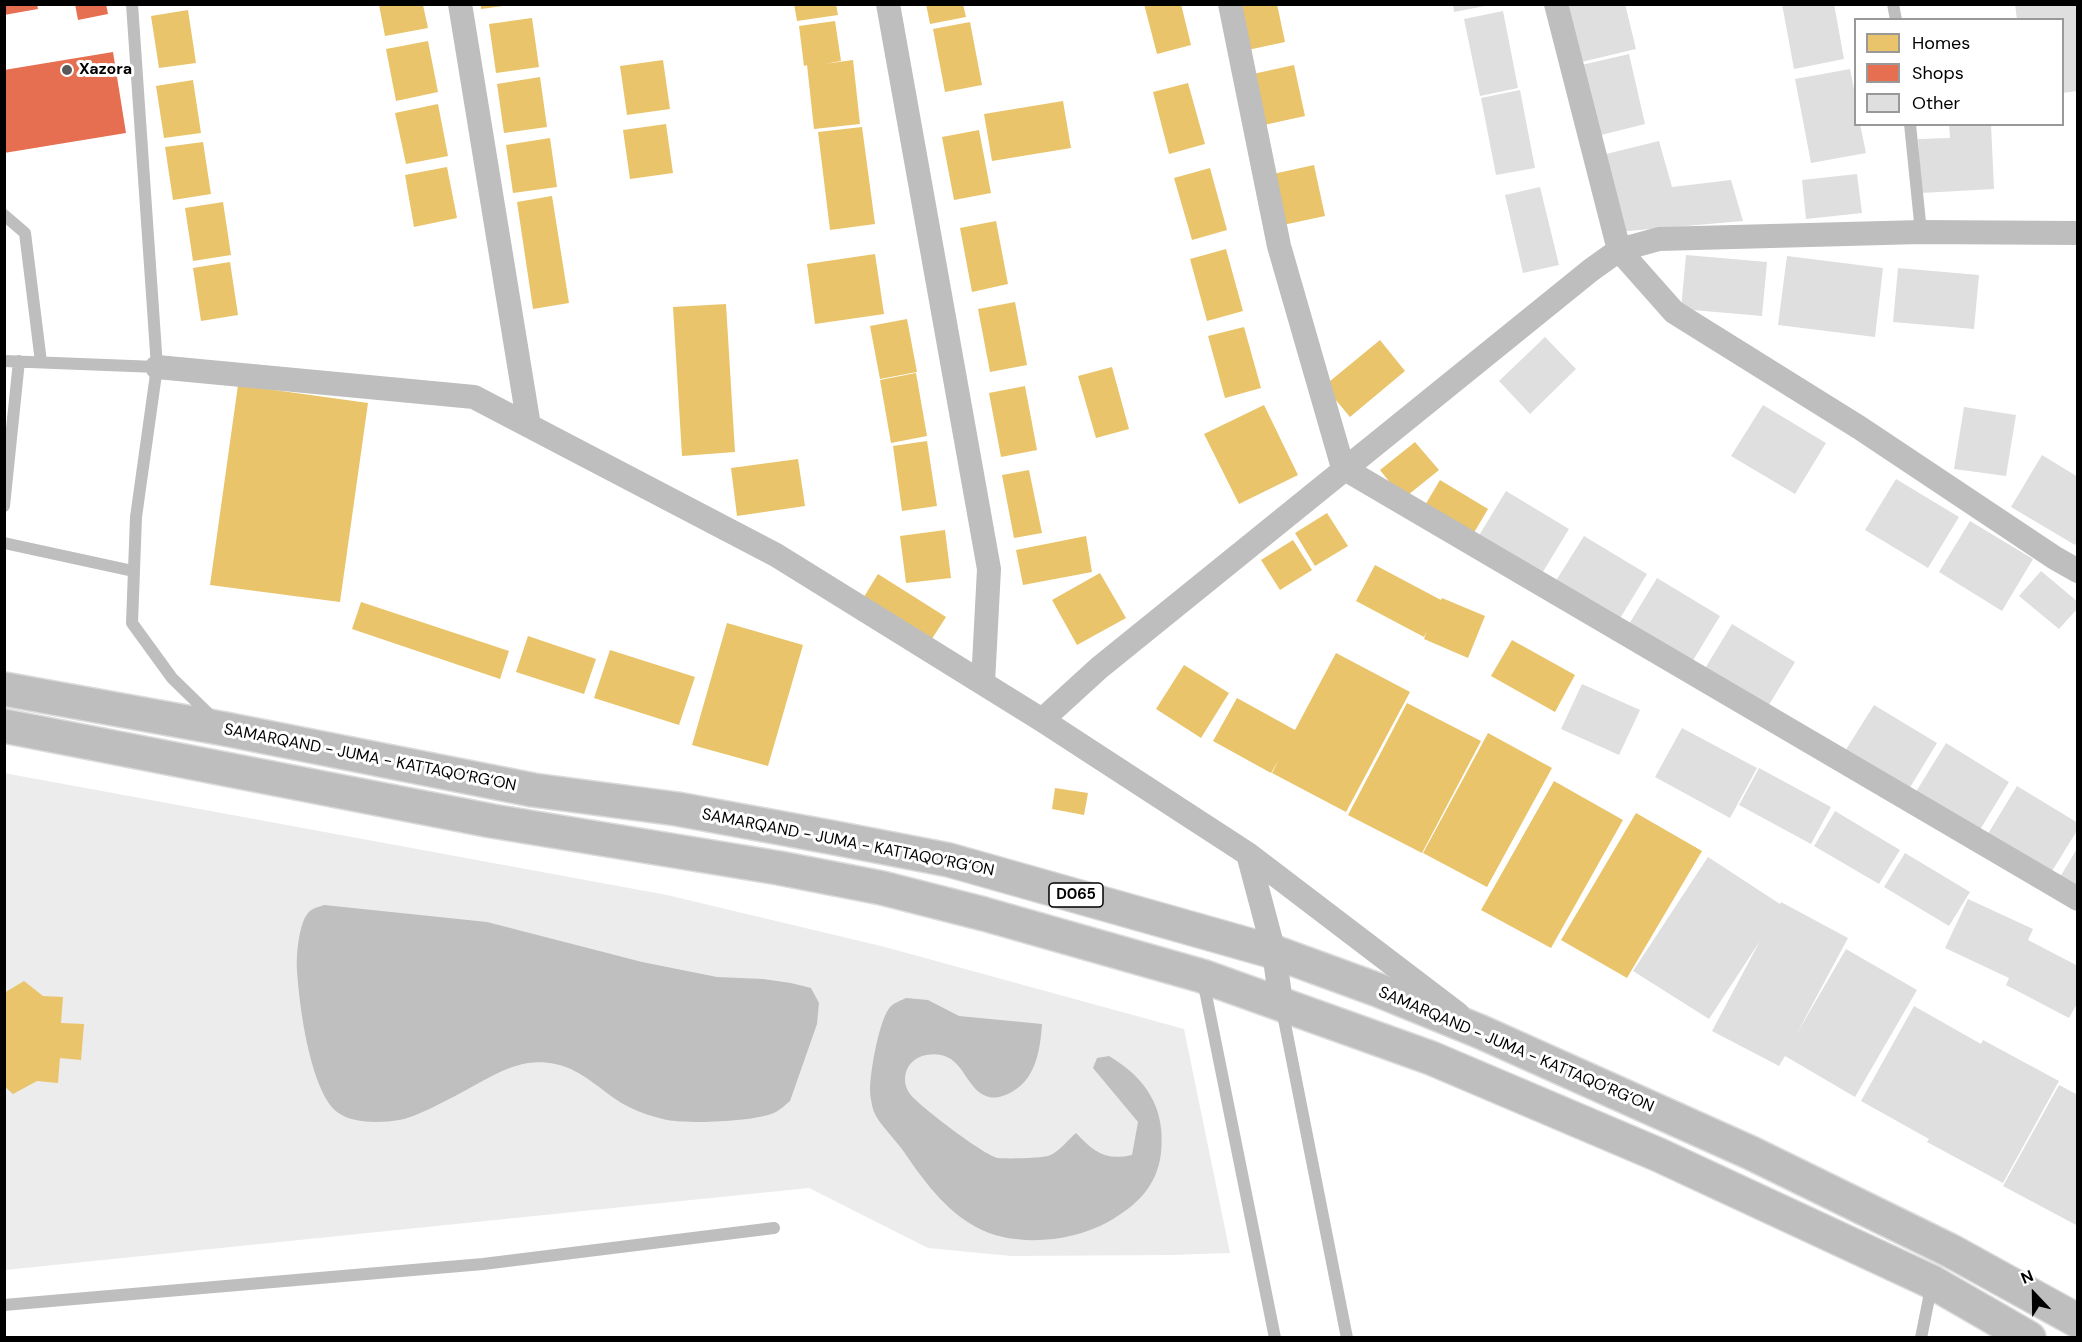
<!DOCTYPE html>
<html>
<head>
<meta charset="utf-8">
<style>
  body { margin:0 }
  #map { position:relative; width:2082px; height:1342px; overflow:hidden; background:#fff; font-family:"DM Sans",sans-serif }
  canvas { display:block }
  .frame { position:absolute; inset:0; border:6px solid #000; pointer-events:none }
  .legend { position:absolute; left:1854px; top:18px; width:210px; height:108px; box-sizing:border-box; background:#fff; border:2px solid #999; margin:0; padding:8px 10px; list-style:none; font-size:18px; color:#000 }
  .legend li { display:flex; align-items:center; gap:12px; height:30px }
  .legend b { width:30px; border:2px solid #999 }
  .north { position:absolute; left:2004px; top:1264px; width:60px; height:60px; -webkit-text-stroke:4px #fff; paint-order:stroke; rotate:338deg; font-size:16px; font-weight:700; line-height:24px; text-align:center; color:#000 }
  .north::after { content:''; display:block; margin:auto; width:21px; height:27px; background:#000; clip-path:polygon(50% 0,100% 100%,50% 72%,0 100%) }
</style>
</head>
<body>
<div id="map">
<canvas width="2082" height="1342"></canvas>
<div class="frame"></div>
<ul class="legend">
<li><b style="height:16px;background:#e9c46a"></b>Homes</li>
<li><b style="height:16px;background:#e76f51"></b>Shops</li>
<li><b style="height:16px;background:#dfdfdf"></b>Other</li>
</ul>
<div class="north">N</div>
</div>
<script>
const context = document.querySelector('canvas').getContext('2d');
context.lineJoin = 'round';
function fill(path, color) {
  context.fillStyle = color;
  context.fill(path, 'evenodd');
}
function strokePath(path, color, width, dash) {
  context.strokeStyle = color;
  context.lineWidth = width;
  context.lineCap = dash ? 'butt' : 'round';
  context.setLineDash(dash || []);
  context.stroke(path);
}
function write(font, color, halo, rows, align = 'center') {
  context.font = font + ' "DM Sans",sans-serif';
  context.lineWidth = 6;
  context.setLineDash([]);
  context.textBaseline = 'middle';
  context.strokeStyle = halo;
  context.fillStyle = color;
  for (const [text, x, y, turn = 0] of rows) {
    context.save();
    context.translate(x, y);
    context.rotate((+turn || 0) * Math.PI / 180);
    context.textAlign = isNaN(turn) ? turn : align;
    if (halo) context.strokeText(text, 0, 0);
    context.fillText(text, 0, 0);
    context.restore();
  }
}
const green = new Path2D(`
  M 4,773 L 667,895 L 885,947 L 1184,1029 L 1230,1253 L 1172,1255 L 1011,1256 L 928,1248 L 809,1188 L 5,1270 Z`);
const water = new Path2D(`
  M 324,905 L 487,922 L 642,962 L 717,977 L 763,979 L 791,983 L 811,988 L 819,1003 L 817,1024 L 790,1101 C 785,1105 781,1109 776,1112 C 755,1122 690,1124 667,1120 C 654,1117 641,1113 629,1107 C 603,1094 585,1070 555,1064 C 517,1056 489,1079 457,1095 C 443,1102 414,1118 399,1120 C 382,1123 352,1124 337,1112 C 310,1090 299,1004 297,970 C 296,956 299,923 308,913 C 312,908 319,907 324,905 Z
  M 906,998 L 928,1000 L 959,1016 L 1042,1024 C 1040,1051 1036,1081 1008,1094 C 1001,1097 994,1099 986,1096 C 963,1087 963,1048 926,1055 C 916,1057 909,1063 906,1072 C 904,1080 905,1087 910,1094 C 919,1106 985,1156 998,1158 C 1006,1159 1041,1158 1048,1156 C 1058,1153 1069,1139 1076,1133 C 1094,1152 1105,1161 1132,1155 L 1138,1122 L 1093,1068 L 1097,1058 L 1109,1056 C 1146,1078 1166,1108 1161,1153 C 1157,1187 1136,1206 1108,1222 C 1072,1242 1014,1248 976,1227 C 946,1211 923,1180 904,1152 C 896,1140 879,1124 874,1112 C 872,1106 870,1096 870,1090 C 870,1073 879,1018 891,1006 C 894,1003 902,1000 906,998 Z`);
const homes = new Path2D(`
  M 481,4 L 503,4 L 503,6 L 481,9 Z
  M 794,4 L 836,4 L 838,15 L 797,21 Z
  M 926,4 L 963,4 L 966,17 L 930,24 Z
  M 1144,4 L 1181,4 L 1191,45 L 1157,54 Z
  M 1234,4 L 1277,4 L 1285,42 L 1243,51 Z
  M 379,5 L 423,5 L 428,28 L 385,36 Z
  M 188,10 L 196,63 L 159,68 L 151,16 Z
  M 532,18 L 539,67 L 496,73 L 489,24 Z
  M 835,21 L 841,61 L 824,64 L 853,60 L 860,124 L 814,129 L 807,65 L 804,66 L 799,26 Z
  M 970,22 L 982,85 L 945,92 L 933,29 Z
  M 428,41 L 438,92 L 396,101 L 386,49 Z
  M 663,60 L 670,109 L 627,115 L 620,66 Z
  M 1294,65 L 1305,116 L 1264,125 L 1253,74 Z
  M 540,77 L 547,127 L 504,133 L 497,84 Z
  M 193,80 L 201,133 L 164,138 L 156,86 Z
  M 1188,83 L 1205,144 L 1169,154 L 1153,92 Z
  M 1063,101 L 1071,148 L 992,161 L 984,114 Z
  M 438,104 L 448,156 L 406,164 L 395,113 Z
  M 666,124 L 673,173 L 630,179 L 623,130 Z
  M 862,127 L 875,224 L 830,230 L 818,132 Z
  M 979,130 L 991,193 L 954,200 L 942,137 Z
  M 550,138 L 557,187 L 513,193 L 506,145 Z
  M 203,142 L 211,194 L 173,200 L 165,147 Z
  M 1314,165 L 1325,216 L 1283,225 L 1273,174 Z
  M 447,167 L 457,218 L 414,227 L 405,175 Z
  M 1210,168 L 1227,230 L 1192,240 L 1174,178 Z
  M 552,196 L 569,303 L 533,309 L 517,202 Z
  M 223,202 L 231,255 L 193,261 L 185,208 Z
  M 996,221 L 1008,284 L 972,292 L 960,228 Z
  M 1226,249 L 1243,311 L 1207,321 L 1190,259 Z
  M 875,254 L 884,314 L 815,324 L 807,264 Z
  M 230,262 L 238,315 L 201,321 L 193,268 Z
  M 1015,302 L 1027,365 L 990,372 L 978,309 Z
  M 726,304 L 735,452 L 682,456 L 673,307 Z
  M 907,319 L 917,372 L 880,379 L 870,326 Z
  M 1244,327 L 1261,388 L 1225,398 L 1208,336 Z
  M 1380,340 L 1405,371 L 1350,417 L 1324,386 Z
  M 1112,367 L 1129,429 L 1096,438 L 1078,376 Z
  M 916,373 L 927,436 L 891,443 L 880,380 Z
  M 238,385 L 368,403 L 340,602 L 210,585 Z
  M 1025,386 L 1037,450 L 1001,457 L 989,393 Z
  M 1264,405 L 1298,475 L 1239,504 L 1204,434 Z
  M 927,441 L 937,506 L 902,511 L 893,446 Z
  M 1415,442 L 1439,470 L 1403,499 L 1380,470 Z
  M 798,459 L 805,506 L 737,516 L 731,468 Z
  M 1029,470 L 1042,533 L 1014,538 L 1002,475 Z
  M 1440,480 L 1488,509 L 1469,541 L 1421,512 Z
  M 1327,513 L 1348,546 L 1315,566 L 1295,533 Z
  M 945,530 L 951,578 L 906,583 L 900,536 Z
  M 1086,536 L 1092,572 L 1023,585 L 1016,550 Z
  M 1293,540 L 1312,570 L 1280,590 L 1261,560 Z
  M 1375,565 L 1441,600 L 1442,598 L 1485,616 L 1468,658 L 1424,639 L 1427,631 L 1424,637 L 1356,601 Z
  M 1100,573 L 1126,618 L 1077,645 L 1052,600 Z
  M 878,574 L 946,617 L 926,648 L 859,605 Z
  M 361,602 L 509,651 L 500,679 L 352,629 Z
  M 727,623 L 803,645 L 768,766 L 692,745 Z
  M 528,636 L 596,659 L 584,694 L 516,672 Z
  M 1512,640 L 1575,675 L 1555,712 L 1491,676 Z
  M 610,650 L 695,677 L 679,725 L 594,698 Z
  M 1336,653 L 1410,692 L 1346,812 L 1272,773 L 1278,761 L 1271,773 L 1213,741 L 1237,698 L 1295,730 Z
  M 1184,665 L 1229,693 L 1201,738 L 1156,709 Z
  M 1407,703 L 1481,741 L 1422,853 L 1348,815 Z
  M 1488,733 L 1552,768 L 1487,887 L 1423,853 Z
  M 1554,781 L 1623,820 L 1551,948 L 1481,910 Z
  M 1055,788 L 1088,793 L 1084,815 L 1052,809 Z
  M 1636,813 L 1702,851 L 1627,978 L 1561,940 Z
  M 24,981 L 43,996 L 63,997 L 61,1023 L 84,1024 L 81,1060 L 60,1058 L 58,1083 L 37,1081 L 13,1094 L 4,1086 L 4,993 Z`);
const shops = new Path2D(`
  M 4,4 L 37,4 L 38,9 L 4,15 Z
  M 75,4 L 106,4 L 108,14 L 78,20 Z
  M 113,52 L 126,133 L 4,153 L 4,70 Z`);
const building = new Path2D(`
  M 1453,4 L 1485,4 L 1485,6 L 1454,12 Z
  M 1559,4 L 1625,4 L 1636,49 L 1573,64 Z
  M 1782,4 L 1834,4 L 1844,59 L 1794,69 Z
  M 2015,4 L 2078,4 L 2078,91 L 2062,93 L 2062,20 L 2017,20 Z
  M 1503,11 L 1518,88 L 1480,96 L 1464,19 Z
  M 1629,54 L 1645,124 L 1593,137 L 1577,66 Z
  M 1850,69 L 1856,99 L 1856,124 L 1860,124 L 1866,153 L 1811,163 L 1795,79 Z
  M 1520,90 L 1535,168 L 1496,175 L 1481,98 Z
  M 1949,124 L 1991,124 L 1994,189 L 1921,193 L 1918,139 L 1950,138 Z
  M 1659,141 L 1672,187 L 1731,180 L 1743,221 L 1617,232 L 1598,156 Z
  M 1857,174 L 1862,213 L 1806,219 L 1802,180 Z
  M 1540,187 L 1559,265 L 1523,273 L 1505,195 Z
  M 1686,255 L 1767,262 L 1762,316 L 1681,309 Z
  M 1787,256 L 1883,268 L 1875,337 L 1778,325 Z
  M 1898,268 L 1979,275 L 1974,329 L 1893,322 Z
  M 1545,337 L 1576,369 L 1530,414 L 1499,381 Z
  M 1763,405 L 1826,443 L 1795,494 L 1731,456 Z
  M 1964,407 L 2016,415 L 2006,476 L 1954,469 Z
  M 2042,455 L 2078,477 L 2078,540 L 2075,545 L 2011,507 Z
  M 1896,479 L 1959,517 L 1928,568 L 1865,530 Z
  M 1506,491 L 1569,529 L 1538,580 L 1475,542 Z
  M 1970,521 L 2033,559 L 2002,611 L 1939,572 Z
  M 1584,536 L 1647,574 L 1616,625 L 1552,587 Z
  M 2041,571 L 2078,602 L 2078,608 L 2059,629 L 2019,596 Z
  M 1657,578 L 1720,616 L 1689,667 L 1626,629 Z
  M 1732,624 L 1795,662 L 1764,713 L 1701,675 Z
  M 1582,684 L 1640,710 L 1619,755 L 1561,729 Z
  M 1874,705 L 1937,743 L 1906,794 L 1842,756 Z
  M 1682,728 L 1757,768 L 1730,818 L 1655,777 Z
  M 1946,743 L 2009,782 L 1978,833 L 1914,795 Z
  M 1759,768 L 1831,807 L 1811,844 L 1739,805 Z
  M 2017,786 L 2078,823 L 2078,829 L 2049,876 L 1986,837 Z
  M 1835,811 L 1900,850 L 1879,884 L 1814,846 Z
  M 2078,847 L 2078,887 L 2060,877 Z
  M 1905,853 L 1970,892 L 1949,926 L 1884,887 Z
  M 1708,857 L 1780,904 L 1781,902 L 1848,938 L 1796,1035 L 1846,949 L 1917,990 L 1855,1097 L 1785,1056 L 1779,1066 L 1712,1031 L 1760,941 L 1709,1019 L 1633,971 Z
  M 1968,899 L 2033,929 L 2028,940 L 2078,966 L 2078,1002 L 2069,1018 L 2006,985 L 2009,978 L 1945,948 Z
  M 1914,1006 L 1981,1044 L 1983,1040 L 2059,1081 L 2003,1183 L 1927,1142 L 1929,1139 L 1861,1101 Z
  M 2059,1085 L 2078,1095 L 2078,1226 L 2003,1186 Z`);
const lane = new Path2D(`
  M 132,4 L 157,367 L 136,517 L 132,623 L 172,678 L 215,720
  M 1893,4 L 1896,20
  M 1910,124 L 1921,232
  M 4,215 L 25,233 L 41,362
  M 4,361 L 157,367
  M 4,506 L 19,361
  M 4,543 L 133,571
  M 1203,980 L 1275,1338
  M 1282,1009 L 1347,1338
  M 4,1305 L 483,1264 L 774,1228
  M 1921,1338 L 1932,1283`);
const street = new Path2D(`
  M 460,4 L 529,426
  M 888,4 L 989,569 L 983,683
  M 1230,4 L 1279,246 L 1343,468 L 2078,899
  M 1556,4 L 1619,250 L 1674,312 L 1860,428 L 2055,558 L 2078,571
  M 157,367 L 474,397 L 776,555 L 1042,720 L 1248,854 L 1274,952 L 1281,1003
  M 1042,720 L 1099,668 L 1591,270 L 1619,250 L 1659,239 L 1921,232 L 2078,233
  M 1248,854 L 1458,1014`);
const primary = new Path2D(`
  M 4,689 L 225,729 L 533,790 L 677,809 L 835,838 L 949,860 L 1274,952 L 1378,990 L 1481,1032 L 1751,1153 L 1951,1251 L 2078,1321
  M 4,726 L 492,821 L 779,868 L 882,888 L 984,914 L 1202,976 L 1431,1058 L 1659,1155 L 1932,1282 L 2029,1338`);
const markers = [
  [67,70,6,"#595959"]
];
const shields = [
  [1076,895,54]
];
const shieldNames = [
  ["D065",1076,895]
];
const poiNames = [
  ["Xazora",79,70]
];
const streetNames = [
  ["SAMARQAND - JUMA - KATTAQO‘RG‘ON",370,758,11],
  ["SAMARQAND - JUMA - KATTAQO‘RG‘ON",848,843,11],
  ["SAMARQAND - JUMA - KATTAQO‘RG‘ON",1516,1050,23]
];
fill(green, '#ececec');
fill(water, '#bfbfbf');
fill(homes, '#e9c46a');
fill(shops, '#e76f51');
fill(building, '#dfdfdf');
strokePath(primary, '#dbdbdb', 36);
strokePath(lane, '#bebebe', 12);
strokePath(street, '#bebebe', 24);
strokePath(primary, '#bebebe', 33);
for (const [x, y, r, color] of markers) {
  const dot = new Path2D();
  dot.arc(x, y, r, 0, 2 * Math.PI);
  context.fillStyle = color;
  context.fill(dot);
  strokePath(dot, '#fff', 2);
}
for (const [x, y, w] of shields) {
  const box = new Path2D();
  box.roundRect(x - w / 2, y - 12, w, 24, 4.5);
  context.fillStyle = '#fff';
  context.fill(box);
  strokePath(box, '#000', 1.5);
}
write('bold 15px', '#000', null, shieldNames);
write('bold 16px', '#000', '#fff', poiNames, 'left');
write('16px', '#000', '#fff', streetNames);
</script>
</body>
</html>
